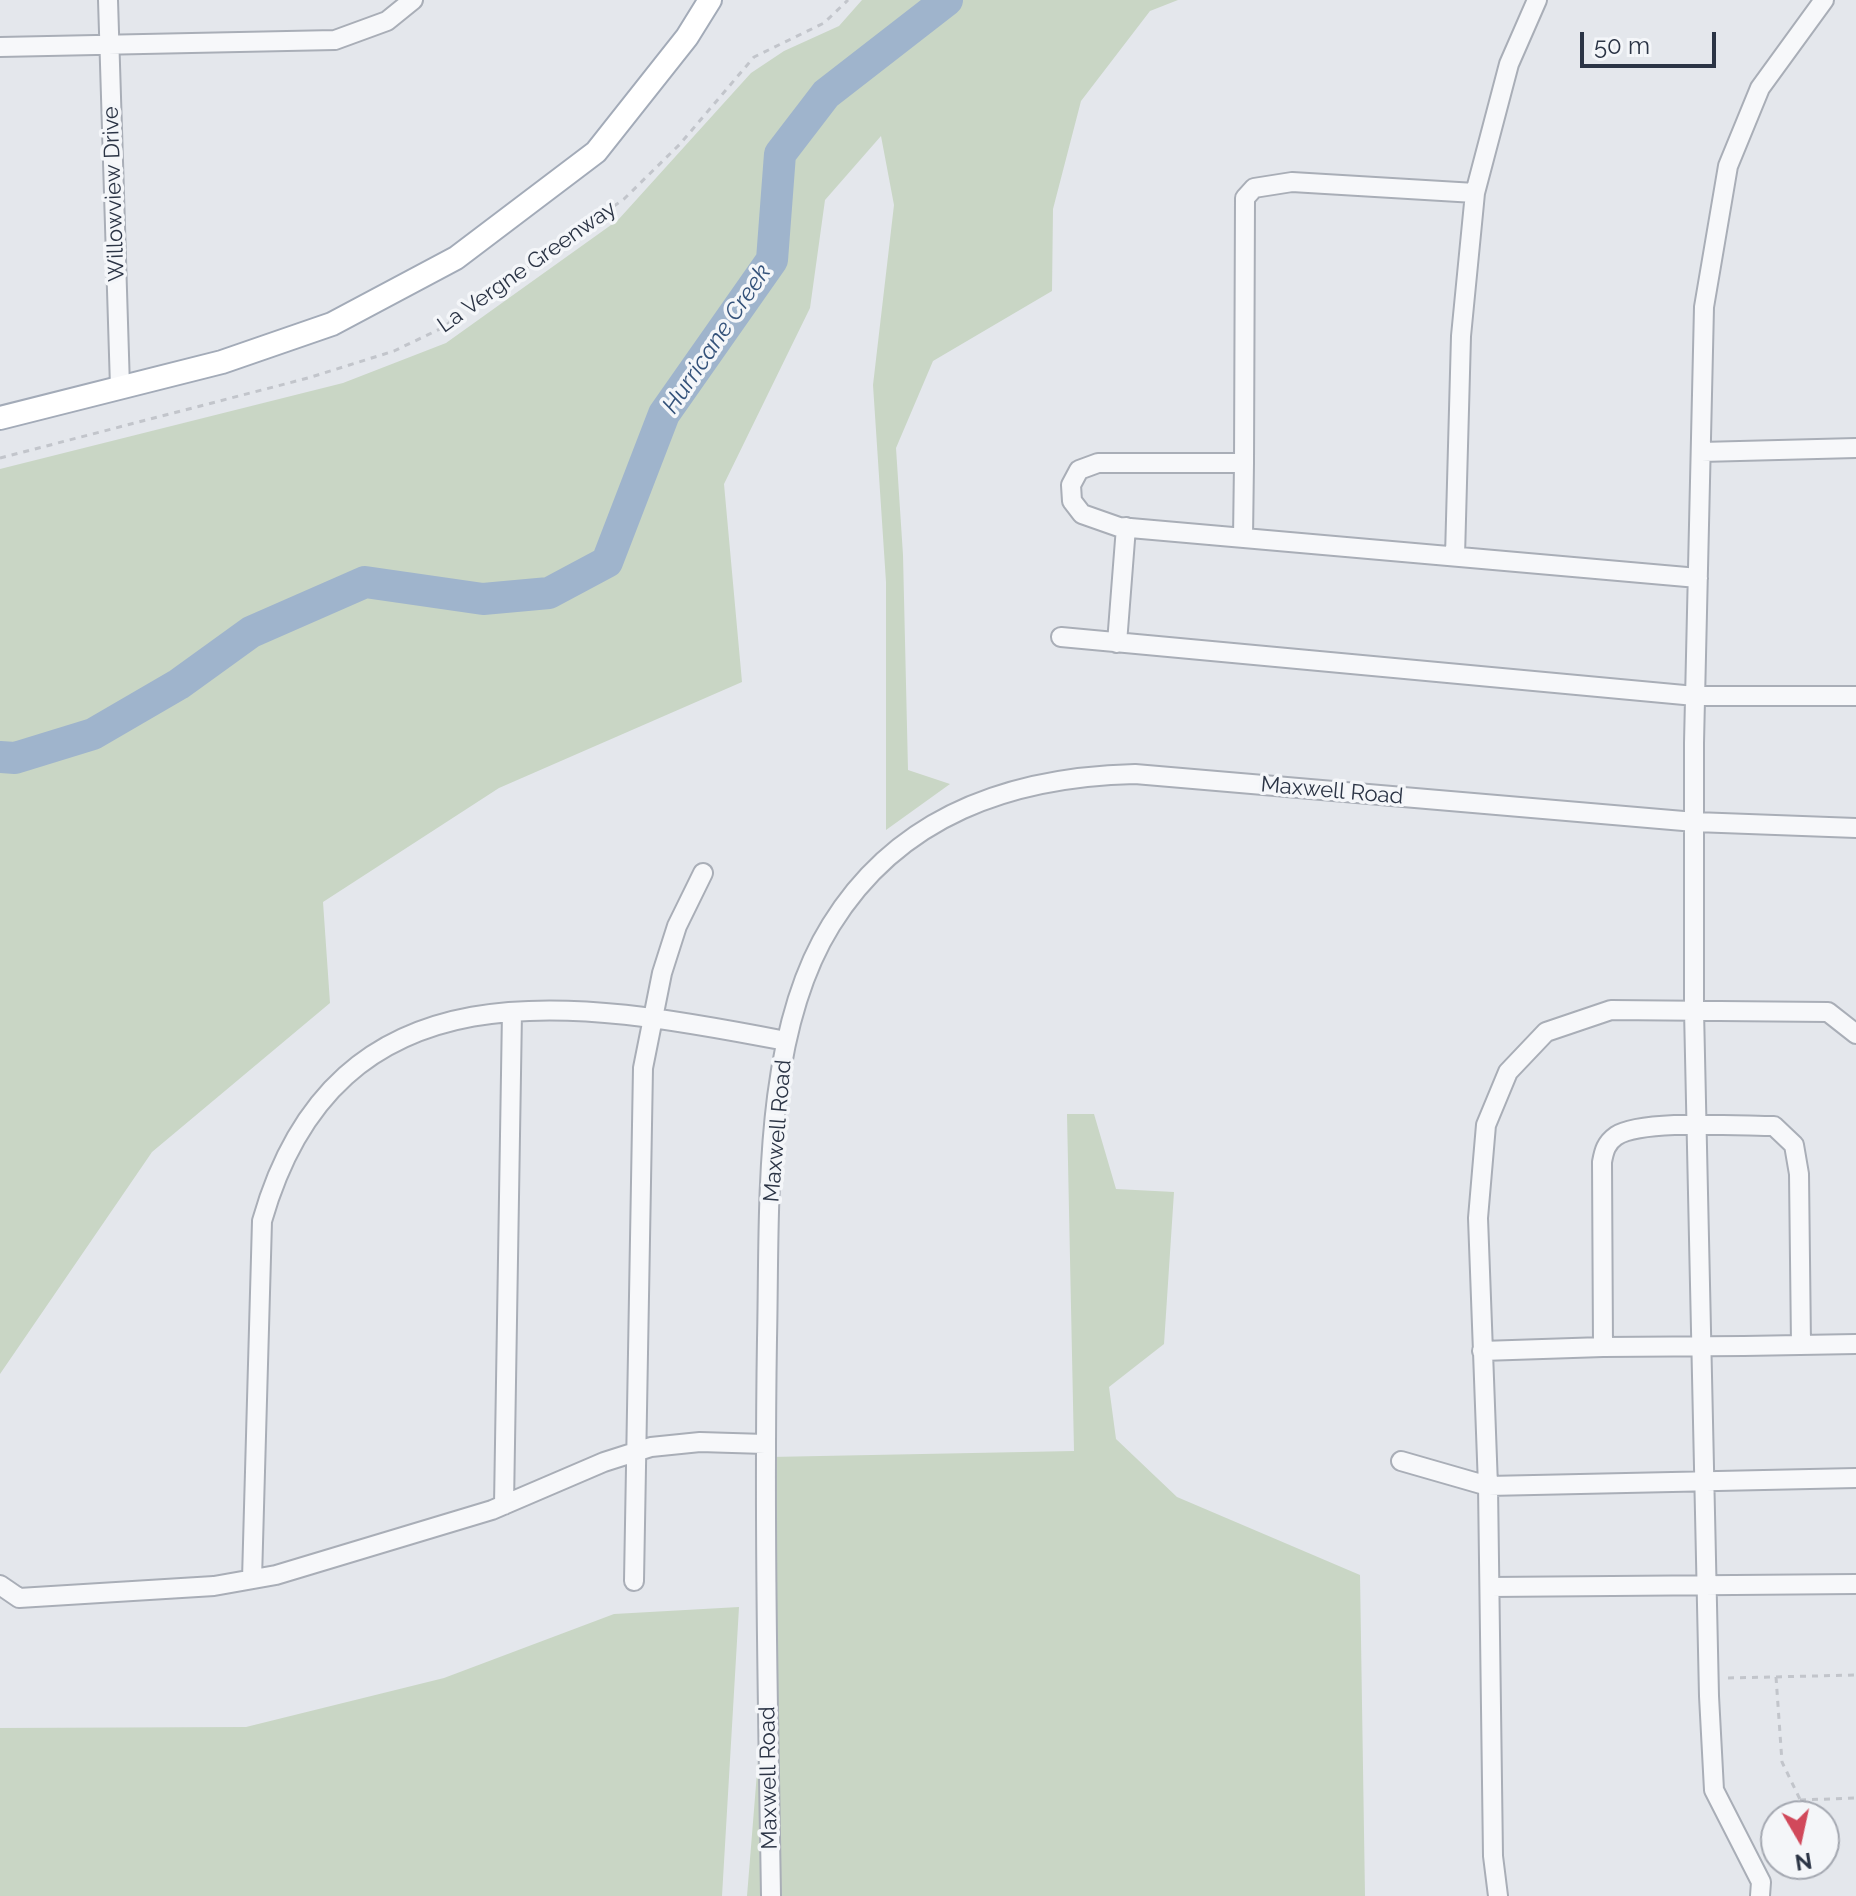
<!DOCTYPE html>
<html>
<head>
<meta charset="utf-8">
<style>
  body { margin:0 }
  #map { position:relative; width:1856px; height:1896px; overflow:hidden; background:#e4e7ec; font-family:Raleway,sans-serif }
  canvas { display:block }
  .north { position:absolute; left:1760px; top:1800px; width:80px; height:80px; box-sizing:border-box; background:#f4f6f9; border:2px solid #a4a8b1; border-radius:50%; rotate:171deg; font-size:22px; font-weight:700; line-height:32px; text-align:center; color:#2b3445 }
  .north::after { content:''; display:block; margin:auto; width:28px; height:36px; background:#d1495b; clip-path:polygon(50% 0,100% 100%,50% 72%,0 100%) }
  .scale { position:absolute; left:1580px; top:32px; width:136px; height:36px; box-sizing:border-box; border:4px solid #2b3445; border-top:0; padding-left:10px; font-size:24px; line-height:28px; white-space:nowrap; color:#2b3445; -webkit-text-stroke:6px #f4f6f9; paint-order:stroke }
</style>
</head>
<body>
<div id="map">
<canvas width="1856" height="1896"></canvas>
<div class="north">N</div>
<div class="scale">50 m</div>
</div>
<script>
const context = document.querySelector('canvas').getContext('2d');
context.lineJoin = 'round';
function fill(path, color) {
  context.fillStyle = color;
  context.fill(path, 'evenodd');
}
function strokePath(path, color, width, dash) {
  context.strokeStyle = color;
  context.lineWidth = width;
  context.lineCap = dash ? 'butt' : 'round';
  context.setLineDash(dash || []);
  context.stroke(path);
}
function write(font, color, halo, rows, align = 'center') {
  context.font = font + ' Raleway,sans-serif';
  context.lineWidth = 7;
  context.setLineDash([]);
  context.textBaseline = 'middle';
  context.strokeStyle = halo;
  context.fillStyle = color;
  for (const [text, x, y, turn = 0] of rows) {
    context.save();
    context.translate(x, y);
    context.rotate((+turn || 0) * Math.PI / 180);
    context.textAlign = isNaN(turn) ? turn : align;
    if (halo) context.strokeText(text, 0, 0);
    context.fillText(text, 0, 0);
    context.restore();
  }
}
const green = new Path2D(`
  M 862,0 L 1178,0 L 1150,11 L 1081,101 L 1053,209 L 1052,291 L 933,361 L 896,448 L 903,555 L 908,770 L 950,784 L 886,830 L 886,582 L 873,385 L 894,205 L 881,136 L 825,200 L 810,308 L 724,484 L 742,682 L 499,788 L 323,902 L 330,1003 L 152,1152 L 0,1374 L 0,469 L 343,383 L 446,343 L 618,220 L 751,73 L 784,51 L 839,26 Z
  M 1067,1114 L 1094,1114 L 1116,1189 L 1174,1192 L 1164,1344 L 1109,1387 L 1116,1439 L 1177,1497 L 1360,1575 L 1365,1896 L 747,1896 L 762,1711 L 770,1457 L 1074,1451 Z
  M 739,1607 L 722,1896 L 0,1896 L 0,1728 L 246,1727 L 444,1678 L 614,1614 Z`);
const river = new Path2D(`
  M 0,757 L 15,758 L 93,734 L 179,684 L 251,632 L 365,582 L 483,599 L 549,593 L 607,562 L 664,414 L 772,260 L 780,154 L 826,94 L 947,0`);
const path = new Path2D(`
  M 0,458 L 308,378 L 394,351 L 442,328 L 624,199 L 680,144 L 754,57 L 824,23 L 848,0
  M 1776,1677 L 1782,1762 L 1808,1816
  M 1728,1678 L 1856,1675
  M 1800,1800 L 1856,1798
  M 1768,1843 L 1776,1839`);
const minor = new Path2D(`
  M 108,0 L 120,387
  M 1537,0 L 1509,64 L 1475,193 L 1292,182 L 1254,188 L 1245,198 L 1244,463 L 1098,463 L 1079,470 L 1071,485 L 1072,501 L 1082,514 L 1119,527 L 1698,578
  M 0,47 L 335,40 L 387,21 L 413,0
  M 1701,452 L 1856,448
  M 1243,538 L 1244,463
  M 1455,556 L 1461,336 L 1475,193
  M 1061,637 L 1695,696 L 1856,696
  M 1117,643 L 1126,527
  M 1856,1034 L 1828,1012 L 1611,1010 L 1546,1032 L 1508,1072 L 1486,1125 L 1478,1218 L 1488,1486 L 1856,1478
  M 1801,1345 L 1799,1174 L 1794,1145 L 1774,1126 C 1741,1126 1642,1119 1616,1136 C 1606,1143 1604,1151 1602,1162 L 1603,1347 C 1687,1347 1772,1346 1856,1344
  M 1482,1351 L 1603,1347
  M 1401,1461 L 1488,1486 L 1493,1856 L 1498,1896
  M 504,1505 L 512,1012
  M 252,1579 L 262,1221 C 337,957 574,1000 786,1041
  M 634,1581 L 643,1068 L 662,973 L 677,926 L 703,873
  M 0,1585 L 19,1598 L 214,1586 L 276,1575 L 492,1510 L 604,1462 L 651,1447 L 700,1442 L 765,1444
  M 1490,1587 L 1856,1584
  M 771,1896 C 768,1710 764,1524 767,1339 C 770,1210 761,1037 831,925 C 899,815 1011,777 1135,774 L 1695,822 L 1856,828
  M 1760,1896 L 1761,1882 L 1714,1790 L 1709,1696 L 1694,1010 L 1694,743 L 1704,307 L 1728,166 L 1760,88 L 1824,0`);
const major = new Path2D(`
  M 0,418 L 222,362 L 332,324 L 456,258 L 596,152 L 687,37 L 710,0`);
const streetNames = [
  ["Willowview Drive",114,194,-92],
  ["La Vergne Greenway",527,267,-35],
  ["Maxwell Road",1332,791,5],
  ["Maxwell Road",778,1131,-85],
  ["Maxwell Road",769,1778,-91]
];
const waterNames = [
  ["Hurricane Creek",717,339,-56]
];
fill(green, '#c9d6c5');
strokePath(river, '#9fb4cc', 32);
strokePath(minor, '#a9aeb7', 22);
strokePath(major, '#a3abb8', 26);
strokePath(path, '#c2c5cb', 3, [6, 6]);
strokePath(minor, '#f7f8fa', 18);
strokePath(major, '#fff', 22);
write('22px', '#2b3445', '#f4f6f9', streetNames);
write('italic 24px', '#34527a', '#f4f6f9', waterNames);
</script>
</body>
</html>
